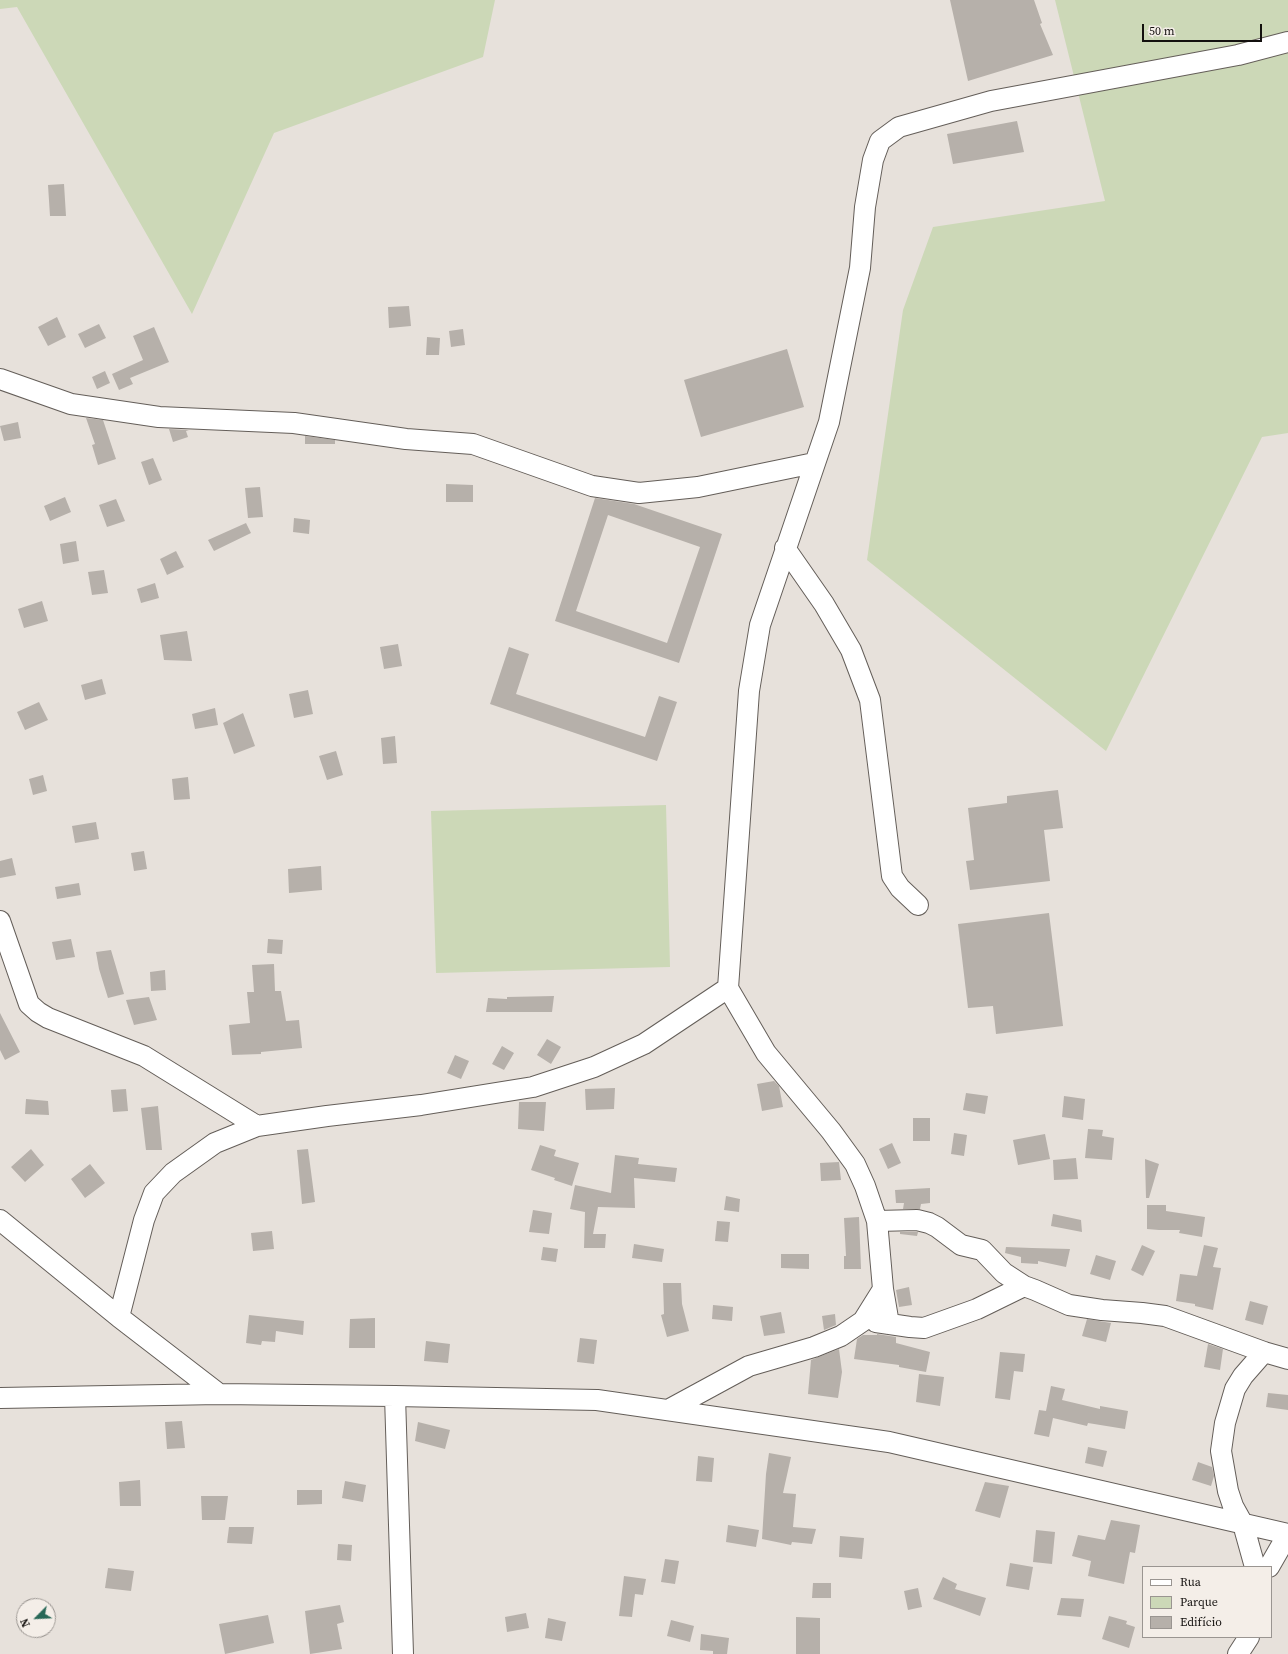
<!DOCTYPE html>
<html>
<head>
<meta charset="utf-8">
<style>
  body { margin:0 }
  #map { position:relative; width:1288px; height:1654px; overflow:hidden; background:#e7e1db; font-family:"Source Serif 4",serif }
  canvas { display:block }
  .legend { position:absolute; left:1142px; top:1566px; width:130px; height:72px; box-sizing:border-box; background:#f4eee8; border:1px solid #9a9591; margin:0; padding:5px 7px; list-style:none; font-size:12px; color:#13100e }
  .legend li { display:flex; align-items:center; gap:8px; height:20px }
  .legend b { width:20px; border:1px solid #9a9591 }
  .north { position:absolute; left:16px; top:1598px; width:40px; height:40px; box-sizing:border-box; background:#f4eee8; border:1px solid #9a9591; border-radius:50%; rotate:246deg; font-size:11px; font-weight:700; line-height:16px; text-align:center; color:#13100e }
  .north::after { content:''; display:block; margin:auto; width:14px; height:18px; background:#286857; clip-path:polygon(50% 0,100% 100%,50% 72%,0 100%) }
  .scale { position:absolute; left:1142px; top:24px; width:120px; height:18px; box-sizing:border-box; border:2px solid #13100e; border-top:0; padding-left:5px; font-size:12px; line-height:14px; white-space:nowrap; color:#13100e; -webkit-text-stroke:3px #f4eee8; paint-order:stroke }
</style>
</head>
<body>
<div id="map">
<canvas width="1288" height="1654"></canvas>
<ul class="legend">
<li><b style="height:5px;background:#fff"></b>Rua</li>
<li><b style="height:11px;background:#ccd8b7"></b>Parque</li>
<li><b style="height:11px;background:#b6b0aa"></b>Edifício</li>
</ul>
<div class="north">N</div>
<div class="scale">50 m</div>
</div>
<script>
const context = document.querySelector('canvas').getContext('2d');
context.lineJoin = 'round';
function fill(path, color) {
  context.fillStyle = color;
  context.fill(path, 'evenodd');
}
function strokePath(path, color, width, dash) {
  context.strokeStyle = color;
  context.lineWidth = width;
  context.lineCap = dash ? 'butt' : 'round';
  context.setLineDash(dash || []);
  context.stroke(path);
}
const green = new Path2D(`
  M 0,0 L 495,0 L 483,57 L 274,133 L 192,314 L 17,7 L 0,9 Z
  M 1055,0 L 1288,0 L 1288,433 L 1262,437 L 1106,751 L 867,560 L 903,310 L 933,227 L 1105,201 Z
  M 666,805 L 670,967 L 436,973 L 431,811 Z`);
const building = new Path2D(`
  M 950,0 L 1034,0 L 1042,23 L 1040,24 L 1053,55 L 968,81 Z
  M 1017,121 L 1024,152 L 953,164 L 947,134 Z
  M 64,184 L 66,216 L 50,216 L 48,185 Z
  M 409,306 L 411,326 L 389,328 L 388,307 Z
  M 57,317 L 66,337 L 48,346 L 38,327 Z
  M 99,324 L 106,338 L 85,348 L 78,334 Z
  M 154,327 L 169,362 L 130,378 L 133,384 L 119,390 L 112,374 L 143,360 L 133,336 Z
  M 463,329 L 465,345 L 451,347 L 449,331 Z
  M 427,337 L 440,338 L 439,355 L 426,355 Z
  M 787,349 L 804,407 L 701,437 L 684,380 Z
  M 105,371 L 110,383 L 97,389 L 92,377 Z
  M 86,418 L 103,420 L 116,459 L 98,465 L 92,445 L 95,444 Z
  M 18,422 L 21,438 L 4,441 L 0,426 Z
  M 169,429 L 189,430 L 186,431 L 188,437 L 173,442 Z
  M 305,436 L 335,440 L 335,444 L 305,444 Z
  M 153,458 L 162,480 L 149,485 L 141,462 Z
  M 446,484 L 473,485 L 473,502 L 446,502 Z
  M 260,487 L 263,517 L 248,518 L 245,488 Z
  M 65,497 L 71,512 L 50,521 L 44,506 Z
  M 595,498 L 634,504 L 722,534 L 679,663 L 555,621 ZM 608,515 L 700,547 L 667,643 L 576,611 Z
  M 116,499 L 125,521 L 107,527 L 99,505 Z
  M 294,518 L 310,520 L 309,534 L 293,532 Z
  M 246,523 L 251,533 L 214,551 L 208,540 Z
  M 76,541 L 79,561 L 63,564 L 60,544 Z
  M 176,551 L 184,567 L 167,575 L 160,559 Z
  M 104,570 L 108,593 L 92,595 L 88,572 Z
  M 155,583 L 159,598 L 141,603 L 137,589 Z
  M 42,601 L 48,621 L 24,628 L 18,609 Z
  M 187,631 L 192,661 L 164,660 L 160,635 Z
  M 398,644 L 402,666 L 384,669 L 380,647 Z
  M 509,647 L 529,654 L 516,694 L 645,737 L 659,696 L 677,702 L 657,761 L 490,704 Z
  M 102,679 L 106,694 L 85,700 L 81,685 Z
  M 308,690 L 313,714 L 294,718 L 289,694 Z
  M 39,702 L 48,720 L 25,730 L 17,712 Z
  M 215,708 L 218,725 L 195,729 L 192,714 Z
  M 243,713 L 255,746 L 234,754 L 223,723 Z
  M 395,736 L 397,763 L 383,764 L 381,738 Z
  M 336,751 L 343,775 L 327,780 L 319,756 Z
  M 43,775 L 47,791 L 33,795 L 29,779 Z
  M 188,777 L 190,799 L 174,800 L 172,779 Z
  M 1058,790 L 1063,828 L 1044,830 L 1050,881 L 970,890 L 966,861 L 974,860 L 968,808 L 1007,803 L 1007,796 Z
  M 96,822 L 99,839 L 75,843 L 72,826 Z
  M 144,851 L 147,869 L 134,871 L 131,853 Z
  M 12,858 L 16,875 L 0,878 L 0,861 Z
  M 321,866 L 322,890 L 289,893 L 288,869 Z
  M 79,883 L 81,895 L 57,899 L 55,887 Z
  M 1049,913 L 1063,1026 L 996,1034 L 993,1006 L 968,1008 L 958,924 Z
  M 71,939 L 75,957 L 56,960 L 52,942 Z
  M 268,939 L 283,940 L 282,954 L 267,953 Z
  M 111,950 L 124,994 L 108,998 L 99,969 L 96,952 Z
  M 274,964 L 275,991 L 281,991 L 286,1021 L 299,1020 L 302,1048 L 261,1052 L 261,1054 L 232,1055 L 229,1025 L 250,1023 L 247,992 L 254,992 L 252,965 Z
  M 165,970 L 166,990 L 151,991 L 150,972 Z
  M 554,996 L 552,1012 L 486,1012 L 488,998 L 507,999 L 507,997 Z
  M 149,997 L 157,1020 L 134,1025 L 126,1000 Z
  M 0,1013 L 20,1052 L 5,1060 L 0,1050 Z
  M 547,1039 L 561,1047 L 551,1064 L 537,1055 Z
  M 502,1046 L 514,1053 L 504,1070 L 492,1064 Z
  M 455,1055 L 469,1061 L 461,1079 L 447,1073 Z
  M 774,1081 L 779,1086 L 783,1107 L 762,1111 L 757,1084 Z
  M 615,1088 L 614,1109 L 586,1110 L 585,1089 Z
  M 126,1089 L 128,1111 L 113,1112 L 111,1090 Z
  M 966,1093 L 988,1096 L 985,1114 L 963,1110 Z
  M 1064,1096 L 1085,1099 L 1083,1120 L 1062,1117 Z
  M 26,1099 L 48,1101 L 49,1115 L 25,1114 Z
  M 519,1102 L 546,1102 L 544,1131 L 518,1129 Z
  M 158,1106 L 162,1150 L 146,1150 L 141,1108 Z
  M 913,1118 L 930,1118 L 930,1141 L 913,1141 Z
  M 1088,1129 L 1103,1130 L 1102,1136 L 1114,1138 L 1112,1160 L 1085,1158 Z
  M 954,1133 L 967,1135 L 964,1156 L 951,1154 Z
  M 1045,1134 L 1050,1159 L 1018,1165 L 1013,1140 Z
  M 892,1143 L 901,1163 L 888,1169 L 879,1149 Z
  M 540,1145 L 556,1150 L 554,1156 L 579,1163 L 572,1186 L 554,1180 L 555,1178 L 531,1170 Z
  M 31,1149 L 44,1165 L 25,1182 L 11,1167 Z
  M 308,1149 L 315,1202 L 302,1204 L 297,1150 Z
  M 615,1155 L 639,1158 L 638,1164 L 677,1168 L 675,1182 L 634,1178 L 635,1208 L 598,1207 L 593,1234 L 606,1234 L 605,1248 L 584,1248 L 585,1212 L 570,1209 L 575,1185 L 611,1193 Z
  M 1076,1158 L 1078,1179 L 1054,1180 L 1053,1160 Z
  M 1145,1159 L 1159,1164 L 1149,1198 L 1146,1198 Z
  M 839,1162 L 841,1180 L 821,1181 L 820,1163 Z
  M 90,1164 L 105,1183 L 85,1198 L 71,1179 Z
  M 930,1188 L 930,1203 L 921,1204 L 920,1209 L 903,1209 L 904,1203 L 896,1203 L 895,1190 Z
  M 726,1196 L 740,1199 L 739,1212 L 724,1210 Z
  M 1147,1205 L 1166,1205 L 1166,1211 L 1205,1217 L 1202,1237 L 1179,1233 L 1180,1230 L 1159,1230 L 1147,1229 Z
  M 533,1210 L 552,1213 L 549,1234 L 529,1232 Z
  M 1053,1214 L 1081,1220 L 1082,1232 L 1051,1226 Z
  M 859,1217 L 861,1269 L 844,1269 L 844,1256 L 846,1256 L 844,1218 Z
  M 717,1221 L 730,1222 L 728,1242 L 715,1241 Z
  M 272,1231 L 274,1249 L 253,1251 L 251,1233 Z
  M 900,1232 L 918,1232 L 917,1236 L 900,1234 Z
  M 634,1244 L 664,1249 L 662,1262 L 632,1258 Z
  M 1142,1245 L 1155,1251 L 1143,1276 L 1131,1270 Z
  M 1204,1245 L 1218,1248 L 1213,1267 L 1221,1268 L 1213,1310 L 1195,1306 L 1195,1304 L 1176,1301 L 1180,1274 L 1197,1276 Z
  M 543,1247 L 558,1249 L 556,1262 L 541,1260 Z
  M 1006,1247 L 1032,1248 L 1070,1249 L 1066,1267 L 1038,1261 L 1038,1264 L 1021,1263 L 1021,1257 L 1005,1253 Z
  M 781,1254 L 809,1254 L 809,1269 L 781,1268 Z
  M 1096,1255 L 1116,1261 L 1110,1280 L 1090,1274 Z
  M 663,1283 L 681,1283 L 682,1304 L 689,1331 L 667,1337 L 661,1315 L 664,1314 Z
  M 909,1287 L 912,1305 L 899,1307 L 896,1290 Z
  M 1250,1301 L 1268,1306 L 1263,1325 L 1245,1320 Z
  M 713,1305 L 733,1307 L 732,1321 L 712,1319 Z
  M 781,1312 L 785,1333 L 764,1336 L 760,1316 Z
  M 835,1314 L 836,1325 L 824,1330 L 822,1316 Z
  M 249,1315 L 304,1321 L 303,1335 L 276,1331 L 275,1342 L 262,1341 L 261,1345 L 246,1343 Z
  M 375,1318 L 375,1348 L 349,1348 L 350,1319 Z
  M 1087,1319 L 1111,1323 L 1106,1342 L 1082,1336 Z
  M 877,1334 L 896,1337 L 896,1343 L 930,1352 L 926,1372 L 899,1367 L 899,1365 L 854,1359 L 857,1339 L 863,1335 L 877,1335 Z
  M 580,1338 L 597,1340 L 594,1364 L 577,1362 Z
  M 426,1341 L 450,1344 L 448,1363 L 424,1361 Z
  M 1208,1344 L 1223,1349 L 1220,1370 L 1204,1367 Z
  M 839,1349 L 842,1372 L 838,1398 L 808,1394 L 811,1360 Z
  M 1000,1352 L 1025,1354 L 1023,1372 L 1014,1371 L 1010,1400 L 995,1398 Z
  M 919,1374 L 944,1377 L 940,1406 L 916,1402 Z
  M 1051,1386 L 1065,1389 L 1062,1400 L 1100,1409 L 1100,1406 L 1128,1411 L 1125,1429 L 1088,1423 L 1087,1426 L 1053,1418 L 1049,1437 L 1034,1434 L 1039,1410 L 1046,1411 Z
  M 1268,1393 L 1288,1395 L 1288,1410 L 1266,1407 Z
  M 182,1421 L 185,1448 L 167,1449 L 165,1422 Z
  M 418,1422 L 450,1430 L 445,1449 L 415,1441 Z
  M 1088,1447 L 1107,1451 L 1103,1467 L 1085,1463 Z
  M 769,1453 L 791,1457 L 783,1493 L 796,1494 L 793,1527 L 816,1529 L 812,1544 L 792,1542 L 791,1545 L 762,1539 L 766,1474 Z
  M 698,1456 L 714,1458 L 712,1482 L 696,1481 Z
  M 1198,1462 L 1212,1467 L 1214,1476 L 1211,1486 L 1192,1480 Z
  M 140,1480 L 141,1506 L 120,1506 L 119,1482 Z
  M 345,1481 L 366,1485 L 363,1502 L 342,1498 Z
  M 985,1482 L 1009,1486 L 1000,1518 L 975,1511 Z
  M 297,1490 L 322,1490 L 322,1504 L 297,1505 Z
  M 201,1496 L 228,1496 L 225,1520 L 202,1520 Z
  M 1111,1520 L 1140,1525 L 1135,1553 L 1130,1552 L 1124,1584 L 1088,1576 L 1091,1561 L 1072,1556 L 1078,1535 L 1105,1540 Z
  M 728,1525 L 759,1530 L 756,1547 L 726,1542 Z
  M 229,1527 L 254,1527 L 252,1544 L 227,1543 Z
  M 1036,1530 L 1055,1532 L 1052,1564 L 1033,1562 Z
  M 840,1536 L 864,1538 L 862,1559 L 839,1557 Z
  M 338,1544 L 352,1545 L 351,1561 L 337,1560 Z
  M 665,1559 L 679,1561 L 675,1584 L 661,1582 Z
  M 1010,1563 L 1033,1567 L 1029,1590 L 1006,1586 Z
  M 108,1568 L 134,1571 L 131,1591 L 105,1588 Z
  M 624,1576 L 646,1579 L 643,1595 L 635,1594 L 632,1617 L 619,1616 Z
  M 943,1577 L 957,1584 L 955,1589 L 986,1598 L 980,1616 L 933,1599 Z
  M 813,1583 L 831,1583 L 831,1598 L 812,1598 Z
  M 918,1588 L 922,1607 L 908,1610 L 904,1591 Z
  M 1061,1598 L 1084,1599 L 1081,1617 L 1057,1615 Z
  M 340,1605 L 344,1622 L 337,1624 L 342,1649 L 310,1654 L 305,1611 Z
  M 526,1613 L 529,1628 L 507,1632 L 505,1617 Z
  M 268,1615 L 274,1643 L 225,1654 L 219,1624 Z
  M 1109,1616 L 1127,1621 L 1126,1624 L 1135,1627 L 1129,1648 L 1102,1639 Z
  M 796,1617 L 820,1618 L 820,1654 L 796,1654 Z
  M 548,1618 L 566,1622 L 562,1641 L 545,1638 Z
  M 671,1620 L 694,1626 L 690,1642 L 667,1636 Z
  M 701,1634 L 729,1638 L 727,1654 L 713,1654 L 713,1651 L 700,1650 Z`);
const minor = new Path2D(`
  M 0,379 L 71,404 L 159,417 L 294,423 L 406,439 L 473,444 L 592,486 L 639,493 L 698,487 L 814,463
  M 785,548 L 824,604 L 851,650 L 870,700 L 892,876 L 900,888 L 918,905
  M 0,921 L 29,1004 L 38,1012 L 48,1018 L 144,1056 L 257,1126
  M 728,988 L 766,1053 L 831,1131 L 855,1164 L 865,1186 L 877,1221 L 883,1289 L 889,1324
  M 0,1220 L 119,1317 L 219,1394
  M 877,1221 L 917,1220 L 929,1223 L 937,1227 L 961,1245 L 982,1250 L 1004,1273 L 1024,1286 L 1035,1290 L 1069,1305 L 1102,1310 L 1142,1313 L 1165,1316 L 1264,1352 L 1288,1359
  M 119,1317 L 144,1220 L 154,1193 L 173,1173 L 215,1143 L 257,1126 L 327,1116 L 421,1105 L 533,1087 L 594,1067 L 644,1044 L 728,988 L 749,691 L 760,625 L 829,422 L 860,268 L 865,207 L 873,160 L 880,141 L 899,127 L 991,101 L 1238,55 L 1288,42
  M 876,1322 L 910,1327 L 924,1328 L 977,1309 L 1024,1286
  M 395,1396 L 403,1654
  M 0,1398 L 219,1394 L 395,1396 L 597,1400 L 889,1442 L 1288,1534 L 1269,1567
  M 668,1410 L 749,1366 L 814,1347 L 841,1336 L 863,1321 L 883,1289
  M 1255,1567 L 1243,1524 L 1233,1506 L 1228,1491 L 1221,1451 L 1225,1423 L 1235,1389 L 1243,1376 L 1264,1352
  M 1238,1654 L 1249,1637`);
fill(green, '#ccd8b7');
fill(building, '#b6b0aa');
strokePath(minor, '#645e59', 22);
strokePath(minor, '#fff', 20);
</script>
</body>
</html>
